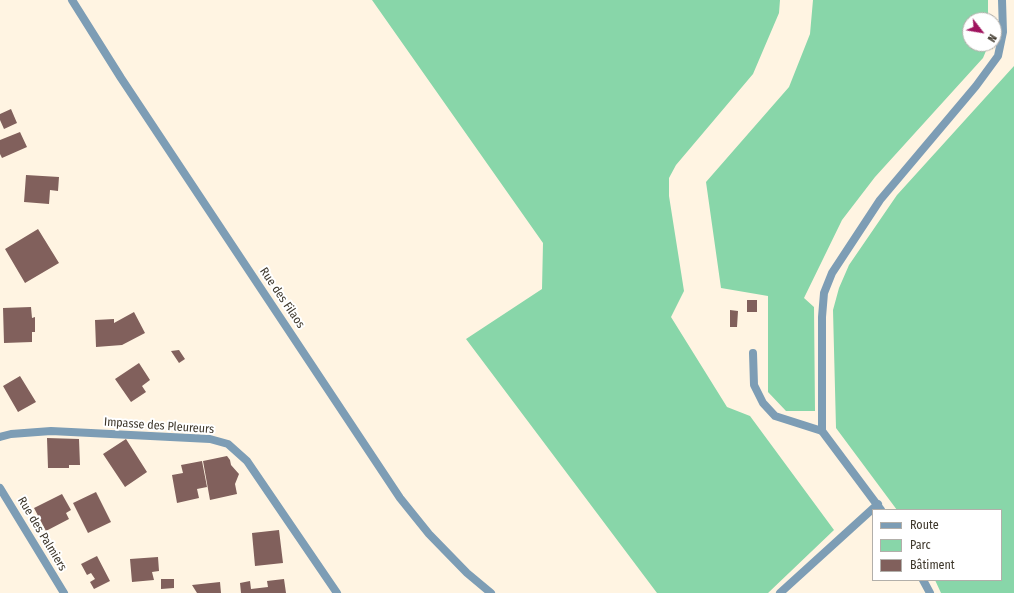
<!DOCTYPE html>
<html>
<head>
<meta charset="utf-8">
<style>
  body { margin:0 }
  #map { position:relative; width:1014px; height:593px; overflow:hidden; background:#fff4e2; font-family:"Fira Sans Condensed",sans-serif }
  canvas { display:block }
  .legend { position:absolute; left:872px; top:509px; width:130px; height:72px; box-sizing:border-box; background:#fff; border:1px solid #b2afaa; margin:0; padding:5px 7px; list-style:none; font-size:12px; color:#3e372b }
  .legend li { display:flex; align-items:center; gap:8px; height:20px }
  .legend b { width:20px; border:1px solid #b2afaa }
  .north { position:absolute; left:962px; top:12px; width:40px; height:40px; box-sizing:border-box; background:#fff; border:1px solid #b2afaa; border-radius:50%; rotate:121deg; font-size:11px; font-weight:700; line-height:16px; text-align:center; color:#3e372b }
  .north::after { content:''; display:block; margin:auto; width:14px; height:18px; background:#9f135e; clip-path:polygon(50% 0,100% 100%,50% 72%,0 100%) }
</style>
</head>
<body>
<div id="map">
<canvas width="1014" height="593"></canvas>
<ul class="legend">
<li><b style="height:5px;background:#7d9db5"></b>Route</li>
<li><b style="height:11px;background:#88d6a9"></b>Parc</li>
<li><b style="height:11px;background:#81605c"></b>Bâtiment</li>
</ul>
<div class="north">N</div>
</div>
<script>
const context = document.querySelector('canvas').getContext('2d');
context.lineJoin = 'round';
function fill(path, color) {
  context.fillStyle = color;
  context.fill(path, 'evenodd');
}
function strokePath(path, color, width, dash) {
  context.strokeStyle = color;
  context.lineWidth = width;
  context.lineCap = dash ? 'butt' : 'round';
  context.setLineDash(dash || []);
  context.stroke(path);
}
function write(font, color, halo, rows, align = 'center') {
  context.font = font + ' "Fira Sans Condensed",sans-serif';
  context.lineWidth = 4;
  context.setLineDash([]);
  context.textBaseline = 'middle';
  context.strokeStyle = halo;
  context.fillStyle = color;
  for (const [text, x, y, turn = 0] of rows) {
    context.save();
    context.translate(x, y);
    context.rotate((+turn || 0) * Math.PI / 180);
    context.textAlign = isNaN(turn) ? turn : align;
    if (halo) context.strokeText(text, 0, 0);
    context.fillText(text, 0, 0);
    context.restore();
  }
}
const green = new Path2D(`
  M 372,0 L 780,0 L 779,13 L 753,74 L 676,165 L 669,178 L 669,196 L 684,291 L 671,317 L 727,407 L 750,416 L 834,530 L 768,593 L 657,593 L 466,339 L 542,289 L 543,243 Z
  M 813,0 L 988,0 L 988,20 L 970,20 L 970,44 L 988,44 L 988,46 L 983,58 L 875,177 L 842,220 L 804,298 L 814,307 L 815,411 L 786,411 L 768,392 L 768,296 L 721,288 L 706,182 L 789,87 L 810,34 Z
  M 1014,66 L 1014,593 L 941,593 L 935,580 L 1001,580 L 1001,510 L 897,510 L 836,428 L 833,310 L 839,288 L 849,265 L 897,195 Z`);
const building = new Path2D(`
  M 11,109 L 17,123 L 4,129 L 0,120 L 0,114 Z
  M 20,132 L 27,147 L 2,158 L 0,154 L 0,140 Z
  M 26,175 L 59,177 L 58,191 L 50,190 L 49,204 L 24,202 Z
  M 38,229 L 59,263 L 25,283 L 5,249 Z
  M 747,300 L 757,300 L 757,312 L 747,312 Z
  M 31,307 L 32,318 L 35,317 L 35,332 L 32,332 L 32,342 L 4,343 L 3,308 Z
  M 730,310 L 738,311 L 737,327 L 730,327 Z
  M 134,312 L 145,333 L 122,345 L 96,347 L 95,320 L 114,319 L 114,323 Z
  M 179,350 L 185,359 L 179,363 L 171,351 Z
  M 139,363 L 150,380 L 142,386 L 146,392 L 131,402 L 115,379 Z
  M 20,376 L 36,402 L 18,412 L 3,386 Z
  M 47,438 L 79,439 L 80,465 L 69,465 L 69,468 L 48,468 Z
  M 126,439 L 147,472 L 125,487 L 103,454 Z
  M 227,456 L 230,460 L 231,465 L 239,474 L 235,484 L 237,494 L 210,500 L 203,461 Z
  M 202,461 L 207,487 L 197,489 L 199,498 L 177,503 L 172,475 L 183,473 L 181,465 Z
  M 96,492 L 111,522 L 88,533 L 73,503 Z
  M 62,494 L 71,510 L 66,513 L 69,519 L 46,531 L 34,508 Z
  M 279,530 L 283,563 L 255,566 L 252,533 Z
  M 97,556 L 110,581 L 94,589 L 90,582 L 95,579 L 91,573 L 87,575 L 81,564 Z
  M 158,557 L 159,571 L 152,572 L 154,580 L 132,582 L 130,559 Z
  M 161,579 L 174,579 L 174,588 L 161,589 Z
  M 284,579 L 286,593 L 241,593 L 240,583 L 250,581 L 251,589 L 268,587 L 267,581 Z
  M 220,582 L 221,593 L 197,593 L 192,585 Z`);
const lane = new Path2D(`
  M 753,353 L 754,385 L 763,403 L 775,416 L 822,431`);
const street = new Path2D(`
  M 72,0 L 121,78 L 400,498 L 429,534 L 467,573 L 491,593
  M 0,437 L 11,434 L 51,431 L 210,439 L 228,444 L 247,461 L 337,593
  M 0,488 L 64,593
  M 881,510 L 822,431 L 822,317 L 824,293 L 832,273 L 880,200 L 976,86 L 998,56 L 1003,32 L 1002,0
  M 923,580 L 930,593
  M 780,593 L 878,504`);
const streetNames = [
  ["Rue des Filaos",282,298,56],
  ["Impasse des Pleureurs",159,426,4],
  ["Rue des Palmiers",42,534,59]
];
fill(green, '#88d6a9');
fill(building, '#81605c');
strokePath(lane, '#7d9db5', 8);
strokePath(street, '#7d9db5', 8);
write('12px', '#3e372b', '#fff', streetNames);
</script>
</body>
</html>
